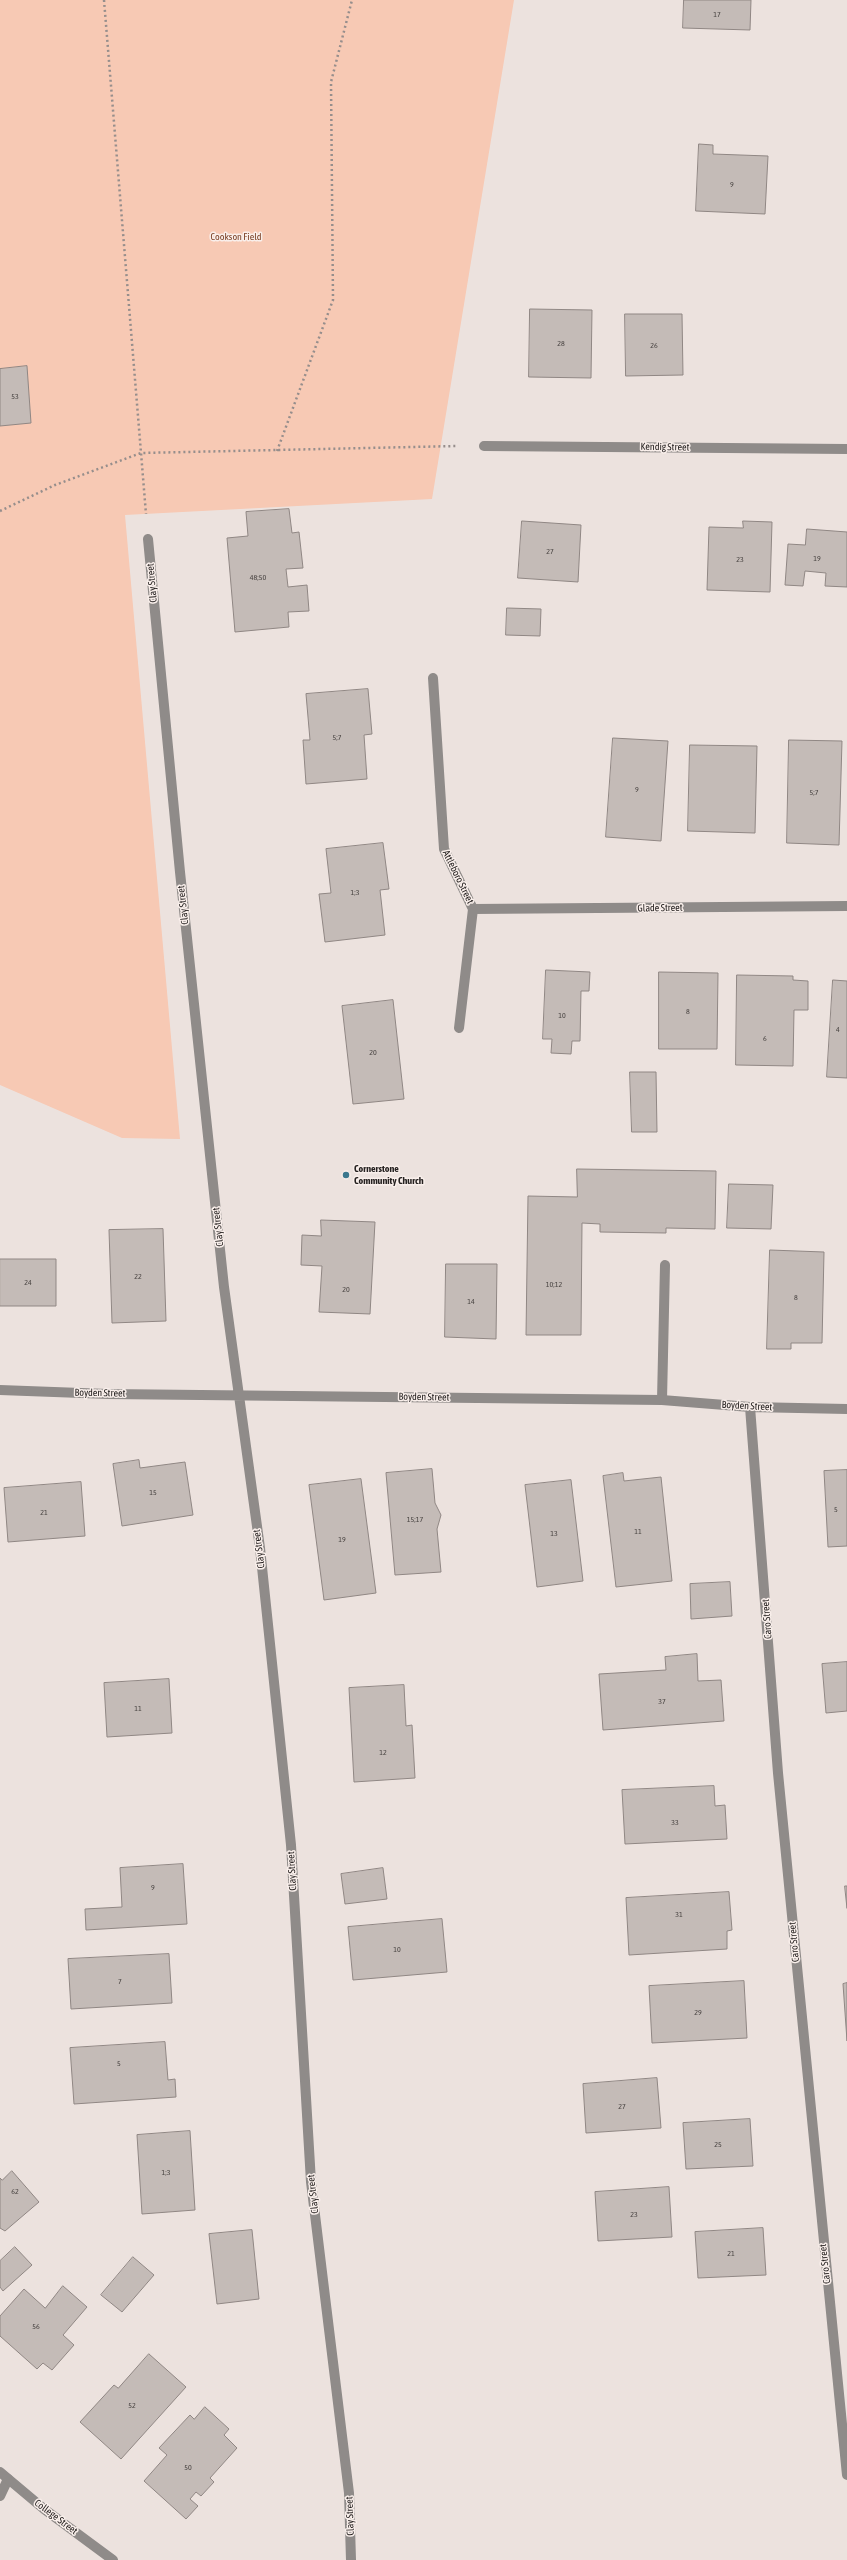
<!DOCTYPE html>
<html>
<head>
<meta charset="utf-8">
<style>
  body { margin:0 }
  canvas { display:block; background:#ece2de }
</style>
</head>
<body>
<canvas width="847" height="2560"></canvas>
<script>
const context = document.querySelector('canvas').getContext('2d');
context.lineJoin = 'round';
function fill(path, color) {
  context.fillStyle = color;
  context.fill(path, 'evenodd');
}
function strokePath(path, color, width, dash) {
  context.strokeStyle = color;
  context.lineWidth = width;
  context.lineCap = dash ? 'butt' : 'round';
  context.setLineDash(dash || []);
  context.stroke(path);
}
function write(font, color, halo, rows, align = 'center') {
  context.font = font + ' "Asap Condensed",sans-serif';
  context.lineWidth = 3;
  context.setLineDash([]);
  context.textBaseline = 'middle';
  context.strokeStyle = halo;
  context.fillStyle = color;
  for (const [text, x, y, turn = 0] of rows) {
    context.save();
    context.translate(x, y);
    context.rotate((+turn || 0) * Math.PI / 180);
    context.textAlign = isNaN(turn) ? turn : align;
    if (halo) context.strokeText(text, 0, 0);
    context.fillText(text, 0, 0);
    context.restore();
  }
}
const green = new Path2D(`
  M 0,0 L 514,0 L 432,499 L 125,515 L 180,1139 L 122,1138 L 0,1085 Z`);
const building = new Path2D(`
  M 684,0 L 751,0 L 750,30 L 683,28 Z
  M 699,144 L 713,145 L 713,154 L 768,156 L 765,214 L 696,211 Z
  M 530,309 L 592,310 L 591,378 L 529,377 Z
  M 625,314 L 682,314 L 683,375 L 626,376 Z
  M 27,366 L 31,423 L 0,426 L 0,369 Z
  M 289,509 L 292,533 L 299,532 L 303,568 L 286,569 L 288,587 L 307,585 L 309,611 L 288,612 L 289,627 L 235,632 L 227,538 L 248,536 L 246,512 Z
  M 522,521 L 581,525 L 578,582 L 518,578 Z
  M 743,521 L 772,522 L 770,592 L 707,590 L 709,527 L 743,528 Z
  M 807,529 L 847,532 L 847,587 L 825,586 L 826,573 L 805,571 L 803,586 L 785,585 L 788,544 L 805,545 Z
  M 507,608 L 541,609 L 540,636 L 506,635 Z
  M 368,689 L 372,734 L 364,735 L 367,779 L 306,784 L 303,740 L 310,740 L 306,694 Z
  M 613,738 L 668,741 L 661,841 L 606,837 Z
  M 789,740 L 842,741 L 839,845 L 787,843 Z
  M 690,745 L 757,746 L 755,833 L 688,831 Z
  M 383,843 L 389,889 L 380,890 L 385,935 L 325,942 L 319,894 L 331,893 L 326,849 Z
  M 546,970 L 590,972 L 589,991 L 581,991 L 580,1041 L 572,1041 L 571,1054 L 551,1053 L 552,1039 L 543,1039 Z
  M 659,972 L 718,973 L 717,1049 L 659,1049 Z
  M 737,975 L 793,976 L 793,980 L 808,981 L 808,1010 L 794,1010 L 793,1066 L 736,1065 Z
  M 833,980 L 847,981 L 847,1078 L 827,1077 Z
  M 393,1000 L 404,1099 L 353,1104 L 342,1006 Z
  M 630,1072 L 656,1072 L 657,1132 L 632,1132 Z
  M 577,1169 L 716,1171 L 715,1229 L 666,1228 L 666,1233 L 600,1232 L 600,1224 L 582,1223 L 581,1335 L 526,1335 L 528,1196 L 577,1197 Z
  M 729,1184 L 773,1185 L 771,1229 L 727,1228 Z
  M 321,1220 L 375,1222 L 370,1314 L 319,1312 L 322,1266 L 301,1265 L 302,1235 L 321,1236 Z
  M 163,1229 L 166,1321 L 112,1323 L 109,1230 Z
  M 770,1250 L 824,1252 L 822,1343 L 791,1343 L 791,1349 L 767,1349 Z
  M 0,1259 L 56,1259 L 56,1306 L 0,1306 Z
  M 446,1264 L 497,1264 L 496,1339 L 445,1337 Z
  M 139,1460 L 140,1468 L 185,1462 L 193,1515 L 122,1526 L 113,1464 Z
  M 432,1469 L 435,1503 L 441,1515 L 437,1529 L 441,1572 L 395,1575 L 386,1473 Z
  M 847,1470 L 847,1546 L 828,1547 L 824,1471 Z
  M 623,1473 L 624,1481 L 661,1477 L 672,1581 L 616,1587 L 603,1476 Z
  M 361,1479 L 376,1593 L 324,1600 L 309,1485 Z
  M 571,1480 L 583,1581 L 537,1587 L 525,1485 Z
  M 81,1482 L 85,1536 L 8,1542 L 4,1488 Z
  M 730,1582 L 732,1616 L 691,1619 L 690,1584 Z
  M 697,1654 L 698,1681 L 721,1680 L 724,1721 L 603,1730 L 599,1674 L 666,1670 L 665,1657 Z
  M 847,1662 L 847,1711 L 826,1713 L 822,1664 Z
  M 169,1679 L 172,1733 L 107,1737 L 104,1683 Z
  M 404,1685 L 406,1726 L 412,1725 L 415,1778 L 354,1782 L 349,1688 Z
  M 714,1786 L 715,1806 L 725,1805 L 727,1839 L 625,1844 L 622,1790 Z
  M 183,1864 L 187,1924 L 86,1930 L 85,1909 L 122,1907 L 120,1868 Z
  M 383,1868 L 387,1899 L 345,1904 L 341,1874 Z
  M 845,1886 L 847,1886 L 847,1908 Z
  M 729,1892 L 732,1930 L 727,1931 L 727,1949 L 629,1955 L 626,1898 Z
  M 442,1919 L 447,1972 L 353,1980 L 348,1927 Z
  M 169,1954 L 172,2003 L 71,2009 L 68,1959 Z
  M 744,1981 L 747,2038 L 652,2043 L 649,1986 Z
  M 847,1983 L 847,2041 L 843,1984 Z
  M 165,2042 L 168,2080 L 175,2079 L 176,2097 L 74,2104 L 70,2048 Z
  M 657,2078 L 661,2128 L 586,2133 L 583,2084 Z
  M 750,2119 L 753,2166 L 686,2169 L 683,2123 Z
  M 190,2131 L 195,2210 L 142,2214 L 137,2135 Z
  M 12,2171 L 39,2202 L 5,2231 L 0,2228 L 0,2178 L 2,2180 Z
  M 669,2187 L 672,2237 L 598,2241 L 595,2192 Z
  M 763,2228 L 766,2275 L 698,2278 L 695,2232 Z
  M 252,2230 L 259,2299 L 217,2304 L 209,2234 Z
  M 15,2247 L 32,2265 L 3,2291 L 0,2287 L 0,2261 Z
  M 133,2257 L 154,2275 L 122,2312 L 101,2295 Z
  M 63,2286 L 87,2307 L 63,2335 L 74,2345 L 52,2370 L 43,2363 L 37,2369 L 0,2336 L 0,2316 L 24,2289 L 45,2308 Z
  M 149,2354 L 186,2387 L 121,2459 L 80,2422 L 114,2385 L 118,2388 Z
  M 205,2407 L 229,2429 L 224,2435 L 237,2448 L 210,2478 L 214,2482 L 201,2496 L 196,2492 L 190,2499 L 198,2506 L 186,2519 L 144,2481 L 167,2455 L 159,2448 L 190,2415 L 194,2419 Z`);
const path = new Path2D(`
  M 104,0 L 146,514
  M 277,451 L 333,300 L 331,82 L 352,0
  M 0,511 L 55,485 L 141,453 L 457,446`);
const service = new Path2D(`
  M 662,1400 L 665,1265
  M 0,2496 L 8,2479`);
const minor = new Path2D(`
  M 484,446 L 847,449
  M 148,539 L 180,872 L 224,1287 L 260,1548 L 291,1845 L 311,2182 L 349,2493 L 351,2560
  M 433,678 L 444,849 L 473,909 L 459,1028
  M 473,909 L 847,906
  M 0,1390 L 108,1394 L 662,1400 L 750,1407 L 847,1409
  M 750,1407 L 778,1773 L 847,2475`);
const tertiary = new Path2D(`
  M 0,2472 L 44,2509 L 113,2560`);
const markers = [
  [346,1175,4,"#3b788e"]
];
const numberNames = [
  ["17",717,14],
  ["9",732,184],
  ["28",561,343],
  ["26",654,345],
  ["53",15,396],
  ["27",550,551],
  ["19",817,558],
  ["23",740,559],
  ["48;50",258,577],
  ["5;7",337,737],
  ["9",637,789],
  ["5;7",814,792],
  ["1;3",355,892],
  ["8",688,1011],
  ["10",562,1015],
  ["4",838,1029],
  ["6",765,1038],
  ["20",373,1052],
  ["22",138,1276],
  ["24",28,1282],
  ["10;12",554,1284],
  ["20",346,1289],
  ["8",796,1297],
  ["14",471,1301],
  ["15",153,1492],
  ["5",836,1509],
  ["21",44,1512],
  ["15;17",415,1519],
  ["11",638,1531],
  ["13",554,1533],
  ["19",342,1539],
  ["37",662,1701],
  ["11",138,1708],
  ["12",383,1752],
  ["33",675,1822],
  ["9",153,1887],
  ["31",679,1914],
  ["10",397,1949],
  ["7",120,1981],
  ["29",698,2012],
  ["5",119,2063],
  ["27",622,2106],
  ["25",718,2144],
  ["1;3",166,2172],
  ["62",15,2191],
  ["23",634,2214],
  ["21",731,2253],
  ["56",36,2326],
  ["52",132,2405],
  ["50",188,2467]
];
const parkNames = [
  ["Cookson Field",236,237]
];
const streetNames = [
  ["Kendig Street",665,447,1],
  ["Clay Street",152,583,-95],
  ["Attleboro Street",458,877,64],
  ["Clay Street",183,905,-96],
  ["Glade Street",660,908,-1],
  ["Clay Street",218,1227,-96],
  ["Boyden Street",100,1393,1],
  ["Boyden Street",424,1397,1],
  ["Boyden Street",747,1406,3],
  ["Clay Street",259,1549,-97],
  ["Caro Street",767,1619,-94],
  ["Clay Street",292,1871,-93],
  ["Caro Street",794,1942,-95],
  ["Clay Street",313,2194,-96],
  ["Caro Street",825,2264,-96],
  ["Clay Street",350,2516,-92],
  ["College Street",56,2517,37]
];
const poiNames = [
  ["Cornerstone",354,1169],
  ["Community Church",354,1181]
];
fill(green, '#f7c9b4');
fill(building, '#c4bbb7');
strokePath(building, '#908784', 1);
strokePath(path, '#968e8c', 2.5, [2, 3]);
strokePath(service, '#8f8b89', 10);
strokePath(minor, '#8f8b89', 10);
strokePath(tertiary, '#8f8b89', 10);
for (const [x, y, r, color] of markers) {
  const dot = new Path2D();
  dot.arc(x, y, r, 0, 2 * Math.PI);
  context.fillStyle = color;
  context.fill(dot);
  strokePath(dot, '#f9efeb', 1.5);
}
write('8px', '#4d4846', null, numberNames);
write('10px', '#7b4025', '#f9efeb', parkNames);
write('10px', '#252120', '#f9efeb', streetNames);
write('bold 10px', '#252120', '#f9efeb', poiNames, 'left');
</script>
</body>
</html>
